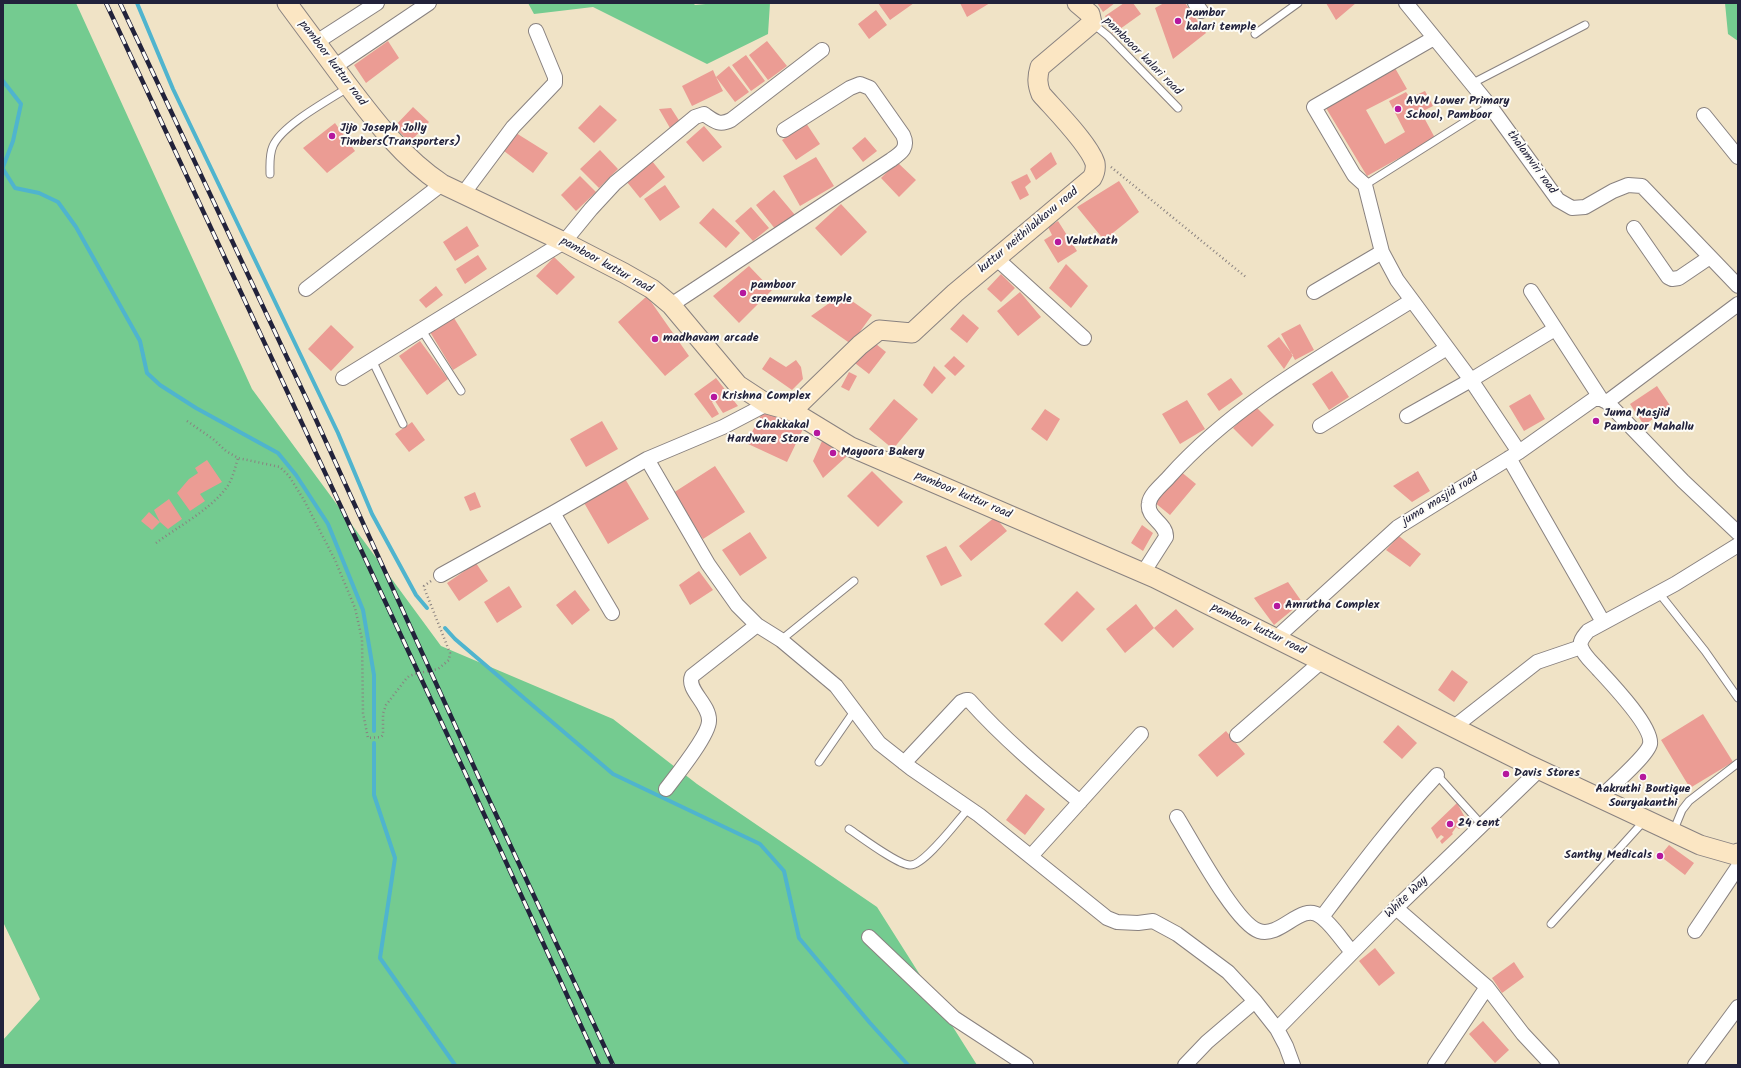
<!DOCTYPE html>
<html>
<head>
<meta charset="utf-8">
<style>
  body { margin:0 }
  #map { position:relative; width:1741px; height:1068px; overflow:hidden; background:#f0e3c6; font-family:Kalam,sans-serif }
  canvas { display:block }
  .frame { position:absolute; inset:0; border:4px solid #22223b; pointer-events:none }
</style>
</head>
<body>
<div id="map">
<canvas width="1741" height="1068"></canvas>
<div class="frame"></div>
</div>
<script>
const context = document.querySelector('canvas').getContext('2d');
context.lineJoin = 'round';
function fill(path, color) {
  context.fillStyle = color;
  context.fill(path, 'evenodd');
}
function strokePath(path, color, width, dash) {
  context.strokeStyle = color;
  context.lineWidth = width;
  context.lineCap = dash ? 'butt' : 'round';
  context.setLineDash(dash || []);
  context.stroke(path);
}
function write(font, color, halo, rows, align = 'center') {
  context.font = font + ' Kalam,sans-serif';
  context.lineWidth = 4;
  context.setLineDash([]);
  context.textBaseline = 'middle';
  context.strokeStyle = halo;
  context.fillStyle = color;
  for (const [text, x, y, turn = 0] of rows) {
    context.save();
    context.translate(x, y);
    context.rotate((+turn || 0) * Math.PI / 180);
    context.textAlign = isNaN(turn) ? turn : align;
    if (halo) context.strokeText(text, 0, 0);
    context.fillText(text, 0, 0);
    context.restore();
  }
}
const green = new Path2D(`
  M 3,3 L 76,3 L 252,389 L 441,646 L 613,719 L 697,784 L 877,907 L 977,1065 L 3,1065 L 3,1040 L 40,999 L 3,922 Z
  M 528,3 L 693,3 L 695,5 L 716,3 L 770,3 L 768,34 L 707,64 L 593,7 L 534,14 Z
  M 1725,3 L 1738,3 L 1738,41 L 1728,34 Z`);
const stream = new Path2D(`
  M 137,3 L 173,89 L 338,433 L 372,514 L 416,595 L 427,608
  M 3,81 L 21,104 L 13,141 L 3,167
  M 3,169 L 15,188 L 39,193 L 58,202 L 76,227 L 140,341 L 147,373 L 160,385 L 196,408 L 278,453 L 296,475 L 328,524 L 363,610 L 374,675 L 374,731
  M 445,628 L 455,639 L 613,774 L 760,844 L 784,871 L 799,938 L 870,1023 L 908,1065
  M 374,743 L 374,795 L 395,858 L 380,958 L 455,1065`);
const building = new Path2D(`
  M 878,3 L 914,3 L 890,20 Z
  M 960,3 L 990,3 L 967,17 Z
  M 1097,3 L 1115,3 L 1103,12 Z
  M 1124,3 L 1133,3 L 1141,14 L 1113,34 L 1105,16 Z
  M 1164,3 L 1185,3 L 1206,33 L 1173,59 L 1155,8 Z
  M 1326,3 L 1356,3 L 1336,20 Z
  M 876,10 L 887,25 L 869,39 L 858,24 Z
  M 388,41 L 399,58 L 366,83 L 354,65 Z
  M 767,41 L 787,66 L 768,80 L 749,55 Z
  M 746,55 L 765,81 L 751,91 L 732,65 Z
  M 729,66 L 749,92 L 735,102 L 716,77 L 723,91 L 692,106 L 682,86 L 713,70 L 716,77 Z
  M 1395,68 L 1407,89 L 1366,110 L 1385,144 L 1405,132 L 1389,101 L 1406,92 L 1410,98 L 1425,91 L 1433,106 L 1421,112 L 1435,138 L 1367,176 L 1326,108 Z
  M 600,105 L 617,120 L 594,143 L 578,128 Z
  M 413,107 L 429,122 L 410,142 L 394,127 Z
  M 671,108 L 680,122 L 670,128 L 659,109 Z
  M 335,123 L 355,151 L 327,173 L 303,148 Z
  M 806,123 L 820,144 L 796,160 L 782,140 Z
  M 704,126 L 722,147 L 703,162 L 686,142 Z
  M 516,133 L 548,153 L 533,173 L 504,151 Z
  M 865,137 L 877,151 L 863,162 L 852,148 Z
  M 600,150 L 618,169 L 599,188 L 580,169 Z
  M 1051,152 L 1057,164 L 1036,180 L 1030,169 Z
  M 816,157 L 834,186 L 800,206 L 783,176 Z
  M 652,161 L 665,177 L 640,198 L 627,182 Z
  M 897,162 L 916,180 L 899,197 L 881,178 Z
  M 1027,174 L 1031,182 L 1025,187 L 1029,195 L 1020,200 L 1011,182 Z
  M 580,176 L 596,192 L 576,211 L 561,195 Z
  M 1119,181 L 1139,212 L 1104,240 L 1077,207 Z
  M 665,185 L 680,207 L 660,221 L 644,199 Z
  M 774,190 L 795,215 L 776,230 L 756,205 Z
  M 841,204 L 867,232 L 841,256 L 815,228 Z
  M 751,207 L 769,228 L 753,241 L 735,221 Z
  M 713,208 L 740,233 L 726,248 L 699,223 Z
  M 1058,221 L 1077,251 L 1058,263 L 1044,240 L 1052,235 L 1048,227 Z
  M 467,226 L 479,246 L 455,261 L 443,242 Z
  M 478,255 L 487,269 L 465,284 L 456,269 Z
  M 554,257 L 575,277 L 557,295 L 536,276 Z
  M 1066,264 L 1088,286 L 1071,308 L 1049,288 Z
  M 749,266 L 772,290 L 739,323 L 713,296 Z
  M 1001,274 L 1015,288 L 1001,302 L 987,289 Z
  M 436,286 L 443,295 L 426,308 L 419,300 Z
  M 1020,292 L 1041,317 L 1018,336 L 997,311 Z
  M 842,294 L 872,315 L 851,344 L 811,316 Z
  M 647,296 L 689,356 L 665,376 L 618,322 Z
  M 963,314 L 979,328 L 967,343 L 950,329 Z
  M 454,318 L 477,355 L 453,370 L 430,332 Z
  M 1300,324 L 1314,350 L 1295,360 L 1281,334 Z
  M 331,325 L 354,347 L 331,371 L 308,349 Z
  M 1279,337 L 1293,355 L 1284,369 L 1267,346 Z
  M 420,341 L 448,379 L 427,395 L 399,356 Z
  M 876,344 L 886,352 L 869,374 L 851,360 Z
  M 954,356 L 965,366 L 955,376 L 944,366 Z
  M 770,357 L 786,367 L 796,360 L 801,367 L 803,379 L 792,390 L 762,369 Z
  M 934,366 L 946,378 L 932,394 L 923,385 Z
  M 1332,371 L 1349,397 L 1329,410 L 1312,384 Z
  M 849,372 L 857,376 L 849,391 L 841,387 Z
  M 716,378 L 738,406 L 723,413 L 715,401 L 712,402 L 719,414 L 712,418 L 694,394 Z
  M 1231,378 L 1243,394 L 1219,411 L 1207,394 Z
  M 1657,386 L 1671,407 L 1644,425 L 1630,404 Z
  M 1530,394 L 1545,419 L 1524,431 L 1509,406 Z
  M 894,399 L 918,419 L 893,449 L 869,429 Z
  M 1187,400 L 1205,429 L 1180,444 L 1162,414 Z
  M 1255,406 L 1274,425 L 1252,447 L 1233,428 Z
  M 765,408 L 803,429 L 787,462 L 746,443 Z
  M 1045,409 L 1060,419 L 1047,441 L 1031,429 Z
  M 602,421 L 618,449 L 586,467 L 570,439 Z
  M 412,422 L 425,440 L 409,452 L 395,434 Z
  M 827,430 L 859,445 L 823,478 L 813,461 Z
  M 207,460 L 222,482 L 200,494 L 205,501 L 190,511 L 177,493 L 189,479 L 198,473 L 195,468 Z
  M 715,466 L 745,512 L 703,539 L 673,493 Z
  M 872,471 L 903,502 L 878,527 L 847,496 Z
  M 1180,471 L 1196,484 L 1170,515 L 1154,502 Z
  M 1418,471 L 1430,491 L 1412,502 L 1393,486 Z
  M 624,477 L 649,519 L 608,544 L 583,501 Z
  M 475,492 L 481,507 L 470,511 L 464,497 Z
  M 169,499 L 182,519 L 168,529 L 160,522 L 152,530 L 141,521 L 149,512 L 160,522 L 154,510 Z
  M 995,517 L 1007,531 L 971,561 L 959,546 Z
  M 1142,525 L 1153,533 L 1143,551 L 1131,543 Z
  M 750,532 L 767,558 L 740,576 L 722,550 Z
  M 1399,536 L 1421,554 L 1410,567 L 1386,550 Z
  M 946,546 L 962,576 L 941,586 L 926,556 Z
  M 476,563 L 488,581 L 459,601 L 447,583 Z
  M 699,571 L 713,590 L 690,605 L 679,585 Z
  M 1288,582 L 1302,602 L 1274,625 L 1254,598 Z
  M 509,586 L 522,607 L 497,623 L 484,602 Z
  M 575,590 L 590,610 L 572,625 L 556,605 Z
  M 1077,591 L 1095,609 L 1062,642 L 1044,624 Z
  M 1136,604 L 1154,628 L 1125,653 L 1106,629 Z
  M 1176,609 L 1194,629 L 1173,648 L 1154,628 Z
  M 1452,670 L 1468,682 L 1454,702 L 1438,690 Z
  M 1703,714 L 1733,762 L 1690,788 L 1661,740 Z
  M 1398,725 L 1417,743 L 1402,759 L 1383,742 Z
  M 1226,731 L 1245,754 L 1217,777 L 1198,755 Z
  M 1026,794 L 1045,809 L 1025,835 L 1006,820 Z
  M 1457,803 L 1467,821 L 1459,829 L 1456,827 L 1452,833 L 1453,834 L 1442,844 L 1440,841 L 1444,837 L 1441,835 L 1437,839 L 1431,828 Z
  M 1669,845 L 1694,863 L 1685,875 L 1660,856 Z
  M 1375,948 L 1395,973 L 1379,986 L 1359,961 Z
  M 1514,962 L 1524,977 L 1502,993 L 1492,978 Z
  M 1483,1021 L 1509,1050 L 1495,1063 L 1469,1034 Z`);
const path = new Path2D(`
  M 1111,167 L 1247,278
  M 187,421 L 213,439 L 226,451 L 238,458 L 280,467 L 289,476 L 304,500 L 335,560 L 355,608 L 362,639 L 363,713 L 368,738 L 381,737 L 383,735 L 383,714 L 386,705 L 406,679 L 409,676 L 419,673 L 438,669 L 449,660 L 450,653 L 425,590 L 424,586 L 431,581
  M 156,543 C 179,526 210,510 227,487 C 233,478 235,468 238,458`);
const lane = new Path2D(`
  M 1092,23 L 1108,36 L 1178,108
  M 1255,34 L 1298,3
  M 1471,84 L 1585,25
  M 270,174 C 270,165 269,155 273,146 C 282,125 329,100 349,87
  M 1365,185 L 1490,106
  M 421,329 L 461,391
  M 372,360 L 403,424
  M 1659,593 L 1705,651 L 1738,698
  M 781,640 L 854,581
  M 819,762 L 855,710
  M 1437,775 L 1482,825
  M 849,829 C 861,837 898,865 910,865 C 924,866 958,820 969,808
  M 1673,832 L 1682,810 L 1689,801 L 1738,763
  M 1551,924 L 1644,821`);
const street = new Path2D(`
  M 1195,3 L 1201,11
  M 1406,3 L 1490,106 L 1558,200 L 1572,208 L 1585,207 L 1613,191 L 1628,185 L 1642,186 L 1738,286
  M 1434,38 L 1314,107 L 1354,175 L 1365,185 L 1382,252 L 1397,280 L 1471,380 L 1519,452
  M 315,43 L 377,3
  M 334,67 L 429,3
  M 1704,115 L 1738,157
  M 463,194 L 513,127 L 555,83 L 555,77 L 536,31
  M 1634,228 L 1668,277 L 1672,279 L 1679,278 L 1710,257
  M 997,259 L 1084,338
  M 306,289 L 442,184
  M 1531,291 L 1601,399
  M 1314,292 L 1382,252
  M 671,305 L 891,160 C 901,153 909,148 903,135 L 870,88 L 860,84 L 850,88 L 784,130
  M 343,378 L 564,242 L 591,209 L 615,183 L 695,117 L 704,114 C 714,121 719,126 731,120 L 822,50
  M 1607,402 L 1738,304
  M 1407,416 L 1471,380 L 1555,329
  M 1320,426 L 1447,348
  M 1509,458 L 1603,622
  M 647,459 L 708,564 L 737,605 L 757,625 L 781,640 L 836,686 L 879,743 L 912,769 L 979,815 L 1107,918 L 1117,922 L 1138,923 L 1153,921 L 1177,934 L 1228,972 L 1255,1001 L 1277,1029 L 1286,1046 L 1293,1065
  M 553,513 L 612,613
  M 1143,573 L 1166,537 C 1167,523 1146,518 1149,503 C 1150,494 1163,484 1169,477 C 1236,402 1326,354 1411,301
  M 441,575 L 553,513 L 647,459 L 723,427 L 767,404
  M 1275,639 L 1398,527 L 1519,452 L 1594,399 L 1601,399 L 1607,402 L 1683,481 L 1738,533
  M 1454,727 L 1537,662 L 1581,647
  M 1237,735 L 1322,661
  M 904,763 L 961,702 L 966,700 L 969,700 C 1003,738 1041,770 1080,802
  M 666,789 C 676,776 709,735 709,721 C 710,704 686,690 692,676 L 757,625
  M 1600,798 C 1610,788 1648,755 1650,744 C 1653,727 1610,682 1598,669 C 1593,663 1584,656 1581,647 C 1579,641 1584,636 1588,631 L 1675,584 L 1738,545
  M 1177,817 C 1192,841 1236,924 1259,931 C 1281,938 1301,902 1320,916 C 1331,923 1343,942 1352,952
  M 1031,856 L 1141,734
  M 1396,908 L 1487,987 L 1523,1034 L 1552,1065
  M 1322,917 C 1359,868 1395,820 1437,775
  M 1695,931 L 1738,867
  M 869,937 L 954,1018 L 1026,1065
  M 1277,1029 L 1396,908 L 1539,770
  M 1185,1065 L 1207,1042 L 1255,1001
  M 1435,1065 L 1487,987
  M 1695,1065 L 1738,1007`);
const secondary = new Path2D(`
  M 287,3 C 307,30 327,57 347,84 C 375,121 403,158 442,184 L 564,242 L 624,273 L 652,289 L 671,305 L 738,385 L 767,404 L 792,411 L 851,447 L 1155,578 L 1525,763 L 1700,845 L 1735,855 L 1738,853
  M 792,411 L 860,345 L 879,330 L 912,333 L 955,293 L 1092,178 C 1095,173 1096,169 1095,163 C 1089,144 1055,110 1041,94 C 1037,84 1037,77 1040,67 L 1092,23 L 1090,14 L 1077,3`);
const rail = new Path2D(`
  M 106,3 L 467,777 L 599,1065
  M 120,3 L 307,400 L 485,791 L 613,1065`);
const markers = [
  [1178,21,4,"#b5179e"],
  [1398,109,4,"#b5179e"],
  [332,136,4,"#b5179e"],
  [1058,242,4,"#b5179e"],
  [743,293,4,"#b5179e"],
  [655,339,4,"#b5179e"],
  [714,397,4,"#b5179e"],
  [1596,421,4,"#b5179e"],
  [817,433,4,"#b5179e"],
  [833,453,4,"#b5179e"],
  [1277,606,4,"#b5179e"],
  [1506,774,4,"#b5179e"],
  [1643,777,4,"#b5179e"],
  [1450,824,4,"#b5179e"],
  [1660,856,4,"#b5179e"]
];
const poiNames = [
  ["pambor",1186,14],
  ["kalari temple",1186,28],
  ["AVM Lower Primary",1406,102],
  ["School, Pamboor",1406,116],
  ["Jijo Joseph Jolly",340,129],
  ["Timbers(Transporters)",340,143],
  ["Veluthath",1066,242],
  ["pamboor",751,286],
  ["sreemuruka temple",751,300],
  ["madhavam arcade",663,339],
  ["Krishna Complex",722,397],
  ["Juma Masjid",1604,414],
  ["Pamboor Mahallu",1604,428],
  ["Chakkakal",809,426,"right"],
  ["Hardware Store",809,440,"right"],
  ["Mayoora Bakery",841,453],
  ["Amrutha Complex",1285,606],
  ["Davis Stores",1514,774],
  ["Aakruthi Boutique",1643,790,"center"],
  ["Souryakanthi",1643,804,"center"],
  ["24 cent",1458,824],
  ["Santhy Medicals",1652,856,"right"]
];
const streetNames = [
  ["pambooor kalari road",1142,57,45],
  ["pamboor kuttur road",332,64,53],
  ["thalamviri road",1531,163,54],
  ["kuttur neithilakkavu road",1029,231,-40],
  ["pamboor kuttur road",606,266,29],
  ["pamboor kuttur road",963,496,23],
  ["juma masjid road",1441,500,-32],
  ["pamboor kuttur road",1258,630,26],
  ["White Way",1407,898,-44]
];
fill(green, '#74cb90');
strokePath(stream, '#4fb4ce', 4);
fill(building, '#eb9c94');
strokePath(lane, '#898280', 9);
strokePath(street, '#898280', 16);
strokePath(secondary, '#898280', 21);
strokePath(path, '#898280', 2.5, [1, 3]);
strokePath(lane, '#fff', 7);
strokePath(street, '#fff', 14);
strokePath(secondary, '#fbe6c3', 19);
strokePath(rail, '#22223b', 4.5);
strokePath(rail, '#fdfcf7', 3, [9]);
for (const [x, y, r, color] of markers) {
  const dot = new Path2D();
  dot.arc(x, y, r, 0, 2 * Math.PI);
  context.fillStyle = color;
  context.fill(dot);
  strokePath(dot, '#fdfcf7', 1.5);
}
write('bold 12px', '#22223b', '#fdfcf7', poiNames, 'left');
write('12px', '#22223b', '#fdfcf7', streetNames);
</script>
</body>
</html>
